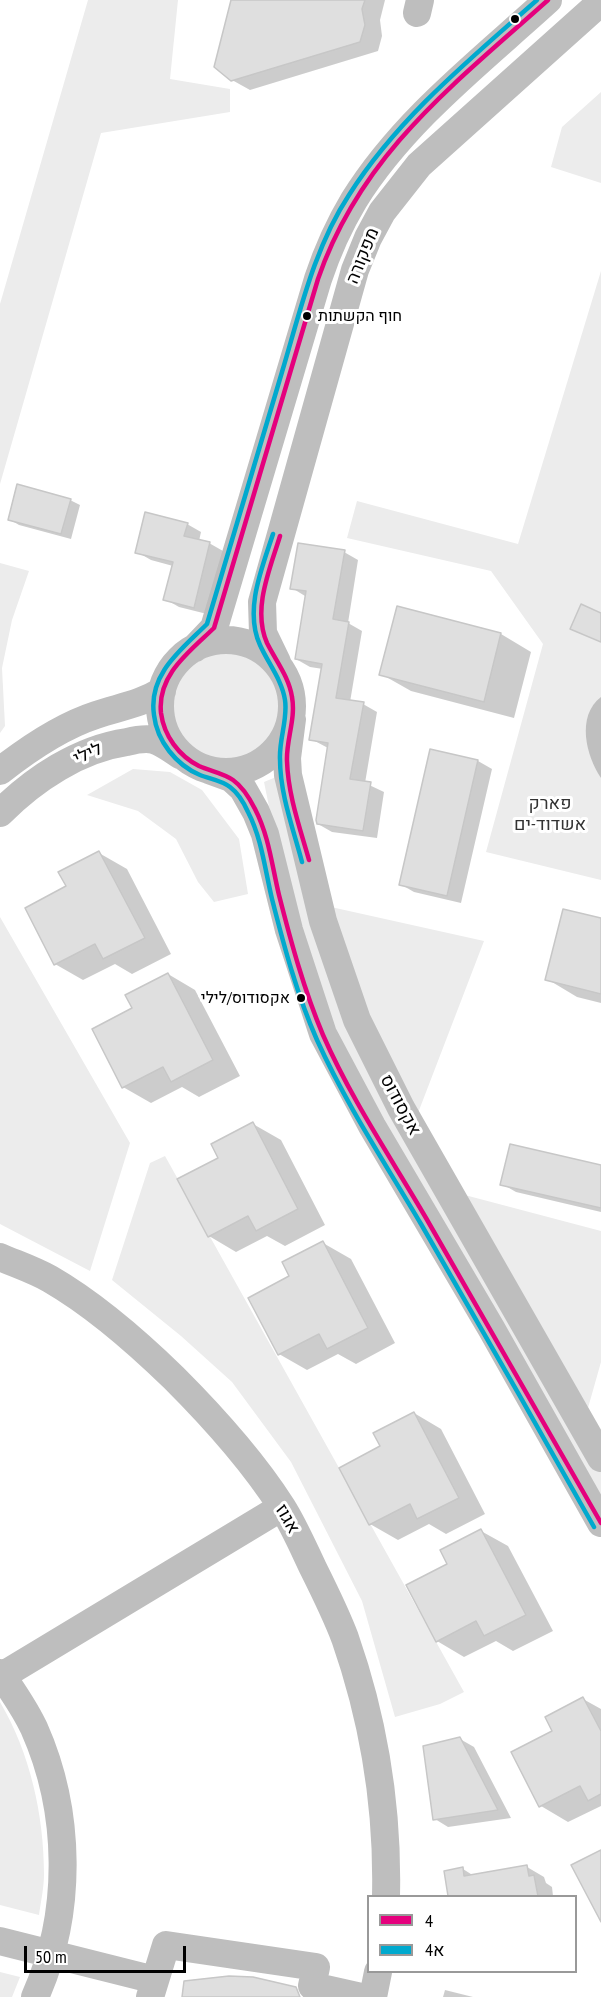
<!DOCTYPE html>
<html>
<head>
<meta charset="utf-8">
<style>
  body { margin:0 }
  #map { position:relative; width:601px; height:1997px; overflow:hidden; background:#fff; font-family:"PT Sans Narrow",Heebo,sans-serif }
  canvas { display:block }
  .legend { position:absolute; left:367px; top:1895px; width:210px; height:78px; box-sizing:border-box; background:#fff; border:2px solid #999; margin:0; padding:8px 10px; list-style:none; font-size:18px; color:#000 }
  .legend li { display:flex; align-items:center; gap:12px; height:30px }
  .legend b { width:30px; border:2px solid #999 }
  .scale { position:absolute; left:24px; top:1946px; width:162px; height:27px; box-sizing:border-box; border:3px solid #000; border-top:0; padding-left:8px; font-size:18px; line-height:21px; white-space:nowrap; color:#000; -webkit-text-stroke:4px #fff; paint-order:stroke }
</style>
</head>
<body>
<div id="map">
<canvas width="601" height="1997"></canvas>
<ul class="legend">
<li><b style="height:8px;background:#e5007d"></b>4</li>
<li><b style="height:8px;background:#00a9ce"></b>4א</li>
</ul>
<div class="scale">50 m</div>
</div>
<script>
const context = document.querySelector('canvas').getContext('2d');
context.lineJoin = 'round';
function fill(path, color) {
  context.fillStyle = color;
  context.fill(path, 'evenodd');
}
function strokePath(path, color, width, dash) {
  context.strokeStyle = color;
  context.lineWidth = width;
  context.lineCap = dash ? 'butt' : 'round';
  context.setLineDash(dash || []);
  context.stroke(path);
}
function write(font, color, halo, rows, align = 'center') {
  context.font = font + ' "PT Sans Narrow",Heebo,sans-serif';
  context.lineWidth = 6;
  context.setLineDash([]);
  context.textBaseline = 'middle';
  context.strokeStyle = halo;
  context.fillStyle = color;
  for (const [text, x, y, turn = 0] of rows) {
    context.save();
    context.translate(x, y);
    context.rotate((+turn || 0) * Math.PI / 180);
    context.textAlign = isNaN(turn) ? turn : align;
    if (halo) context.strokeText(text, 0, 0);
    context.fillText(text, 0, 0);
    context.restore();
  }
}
const green = new Path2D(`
  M 88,0 L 178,0 L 170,79 L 230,89 L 230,112 L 101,133 L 0,484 L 0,304 Z
  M 601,92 L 601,183 L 551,167 L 562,127 Z
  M 601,271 L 601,880 L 486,852 L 543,644 L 491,571 L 347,538 L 357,501 L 518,544 Z
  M 0,563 L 29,571 L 12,620 L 2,668 L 5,726 L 0,733 Z
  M173 706a54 54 0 1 1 108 0a54 54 0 1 1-108 0Z
  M 133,769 L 170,772 L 202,790 L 239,839 L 248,894 L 214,902 L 198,882 L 176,839 L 138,811 L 87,795 Z
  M 276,777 L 317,922 L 601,1471 L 601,1520 L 357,1078 L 318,988 L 274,831 L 264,782 Z
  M 331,907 L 484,941 L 418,1113 L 368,1026 Z
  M 0,917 L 130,1143 L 90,1271 L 0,1224 Z
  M 165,1156 L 464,1692 L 440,1704 L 395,1717 L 362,1601 L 291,1462 L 232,1382 L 181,1336 L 112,1280 L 150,1163 Z
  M 461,1194 L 601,1231 L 601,1362 L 586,1415 Z
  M 0,1702 C 30,1753 44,1815 44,1874 C 44,1887 41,1901 39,1915 L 0,1905 Z
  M 0,1972 L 20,1977 L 12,1997 L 0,1997 Z`);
const water = new Path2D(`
  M 601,697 L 601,778 C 586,756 576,716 601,697 Z`);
const shadow = new Path2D(`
  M 232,0 L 385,0 L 380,20 L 382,36 L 378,51 L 250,90 L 232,80 Z
  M 70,500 L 80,505 L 71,539 L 19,525 L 9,519 Z
  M 187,524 L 201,532 L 199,541 L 209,543 L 223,551 L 207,614 L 179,607 L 165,599 L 173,566 L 151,560 L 137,552 Z
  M 344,552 L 358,560 L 348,623 L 362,631 L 350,702 L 363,704 L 377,712 L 365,783 L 384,792 L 377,838 L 332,832 L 318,824 L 328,748 L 311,739 L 323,669 L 310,667 L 296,659 L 305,596 L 292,588 Z
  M 398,608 L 501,634 L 531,652 L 514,718 L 411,691 L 381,674 Z
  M 431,751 L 478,761 L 492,769 L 461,903 L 414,892 L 400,884 Z
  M 99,853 L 127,869 L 171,954 L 132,974 L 115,964 L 83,980 L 55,964 Z
  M 601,920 L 601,1003 L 577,997 L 547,979 Z
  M 168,974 L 195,990 L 240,1076 L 199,1097 L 182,1087 L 151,1103 L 123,1087 L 135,1009 Z
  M 253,1124 L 281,1140 L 325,1225 L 285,1246 L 267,1236 L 236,1252 L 209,1236 L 220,1158 Z
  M 601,1167 L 601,1212 L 516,1192 L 502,1184 Z
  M 323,1243 L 351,1259 L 395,1343 L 356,1364 L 338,1354 L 307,1370 L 279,1354 L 291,1277 Z
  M 414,1413 L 441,1429 L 485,1514 L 446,1534 L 429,1524 L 398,1540 L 370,1524 L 382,1447 Z
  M 481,1531 L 508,1546 L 553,1631 L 513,1651 L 496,1641 L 464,1657 L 437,1641 L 449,1565 Z
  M 583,1699 L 601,1709 L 601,1806 L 568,1822 L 541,1806 Z
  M 460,1739 L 474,1747 L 511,1818 L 448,1827 L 435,1819 Z
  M 527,1867 L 544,1877 L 546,1883 L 552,1887 L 553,1896 L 444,1896 L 450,1895 L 463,1869 L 474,1876 Z
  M 445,1990 L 473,1997 L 443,1997 Z`);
const building = new Path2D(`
  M 231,0 L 365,0 L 362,9 L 365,25 L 360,42 L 231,81 L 214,67 Z
  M 17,484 L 71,499 L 61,534 L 8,520 Z
  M 145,512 L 188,523 L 184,536 L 210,542 L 194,608 L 163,600 L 173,562 L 135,553 Z
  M 298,543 L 345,550 L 333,619 L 349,622 L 336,698 L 364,702 L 350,779 L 371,782 L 363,831 L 317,824 L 316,820 L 328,743 L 309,740 L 322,664 L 295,659 L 306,591 L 290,589 Z
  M 581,604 L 601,613 L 601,642 L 570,629 Z
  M 397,606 L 501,633 L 484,702 L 379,675 Z
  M 430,749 L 478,760 L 447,896 L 399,885 Z
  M 99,851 L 145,938 L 103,959 L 95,944 L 54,965 L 25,908 L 66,886 L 58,872 Z
  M 563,909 L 601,918 L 601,994 L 545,980 Z
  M 168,973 L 213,1060 L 171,1082 L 163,1067 L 122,1088 L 92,1029 L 132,1008 L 125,995 Z
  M 253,1122 L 298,1209 L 256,1231 L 248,1216 L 208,1237 L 177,1179 L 218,1158 L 211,1144 Z
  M 510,1144 L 601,1165 L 601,1208 L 500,1185 Z
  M 323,1241 L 368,1328 L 327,1349 L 319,1334 L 278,1355 L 248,1298 L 289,1276 L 282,1262 Z
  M 414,1412 L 459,1498 L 417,1519 L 410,1504 L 369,1525 L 339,1468 L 380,1446 L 373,1433 Z
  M 481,1529 L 526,1615 L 484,1636 L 476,1621 L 436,1642 L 406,1585 L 447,1564 L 440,1550 Z
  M 583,1697 L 601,1731 L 601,1794 L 588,1801 L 580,1786 L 539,1807 L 511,1752 L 552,1731 L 545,1717 Z
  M 460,1737 L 498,1810 L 433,1820 L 423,1746 Z
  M 601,1850 L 601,1922 L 571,1865 Z
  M 527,1865 L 529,1876 L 534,1875 L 538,1896 L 448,1896 L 444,1871 L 463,1867 L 464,1876 Z
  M 229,1976 L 253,1977 L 296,1987 L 300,1997 L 182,1997 L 184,1981 Z`);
const minor = new Path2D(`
  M 417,13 L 420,0
  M160 706a66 66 0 1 1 132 0a66 66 0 1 1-132 0Z
  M 195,648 L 214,628 L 318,279 C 327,252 339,225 354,200 C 403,121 480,62 548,0
  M 277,662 L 263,633 L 262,602 L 355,270 L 368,238 L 382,212 L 419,165 L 601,2
  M 292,719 L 287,758 L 288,775 L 323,921 L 357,1020 L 401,1108 L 601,1458
  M 209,770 L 231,778 L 243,789 L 256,812 L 265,834 L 289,930 L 323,1034 L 372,1126 L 491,1328 L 601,1523
  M 0,771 C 28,749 62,726 96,715 C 120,707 141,704 162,691
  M 0,813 C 34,779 79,749 127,742 C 135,740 146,738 154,740 C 164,743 173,751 182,756
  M 0,1257 C 16,1264 34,1270 50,1279 C 95,1305 136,1341 174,1378 C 213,1417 252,1460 282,1507 C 294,1526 303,1547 313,1568 C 324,1590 336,1614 345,1638 C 374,1721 388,1808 386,1896
  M 0,1673 C 12,1690 25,1709 34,1728 C 71,1811 73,1913 35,1997
  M 0,1677 L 282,1507
  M 0,1941 L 155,1980
  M 150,1997 L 166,1945 L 316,1967 L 312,1986 L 361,1997
  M 373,1997 L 378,1972`);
const bus1 = new Path2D(`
  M 548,0 C 453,85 361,154 318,279 L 214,628 C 189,652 157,675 161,713 C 164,736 179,756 199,766 C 210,771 223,773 233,780 C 243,787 250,799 255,809 C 269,836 272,866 279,895 C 291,942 304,990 323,1035 C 351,1099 391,1158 426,1218 C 485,1319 543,1421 601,1523
  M 280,536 C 270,569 252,609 267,643 C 276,661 289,677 292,697 C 296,719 286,740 287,761 C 288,795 300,828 309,860`);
const bus2 = new Path2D(`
  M 537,0 C 469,60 398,118 349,195 C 314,248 300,312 282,372 C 257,456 232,540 207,624 C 181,650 148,674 154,715 C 157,741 176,765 200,775 C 210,779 221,780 230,787 C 238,793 244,803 248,812 C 262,839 265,870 272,899 C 284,946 297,995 317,1040 C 346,1104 385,1163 421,1224 C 479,1324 537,1426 594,1527
  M 273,534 C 262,568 244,610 260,645 C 268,663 282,680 285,700 C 288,719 279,739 280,759 C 280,794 293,828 302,862`);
const markers = [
  [515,19,5,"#000"],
  [307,316,5,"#000"],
  [301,998,5,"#000"]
];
const busNames = [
  ["חוף הקשתות",318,316],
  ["אקסודוס/לילי",290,998,"right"]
];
const streetNames = [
  ["מפקורה",363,256,-68],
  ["לילי",88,754,-24],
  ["אקסודוס",400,1105,62],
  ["אגוז",287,1519,60]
];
const parkNames = [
  ["פארק",550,804],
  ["אשדוד-ים",550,825]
];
fill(green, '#ececec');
fill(water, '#bfbfbf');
fill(shadow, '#0003');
fill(building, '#dfdfdf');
strokePath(building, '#c7c7c7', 1.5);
strokePath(minor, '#bebebe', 28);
strokePath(bus1, '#e5007d', 4.5);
strokePath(bus2, '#00a9ce', 4.5);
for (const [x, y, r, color] of markers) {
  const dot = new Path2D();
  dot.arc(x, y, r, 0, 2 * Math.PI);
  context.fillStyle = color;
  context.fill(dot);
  strokePath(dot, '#fff', 2);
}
write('16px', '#000', '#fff', busNames, 'left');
write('18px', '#000', '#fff', streetNames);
write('18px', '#333', '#fff', parkNames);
</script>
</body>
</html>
